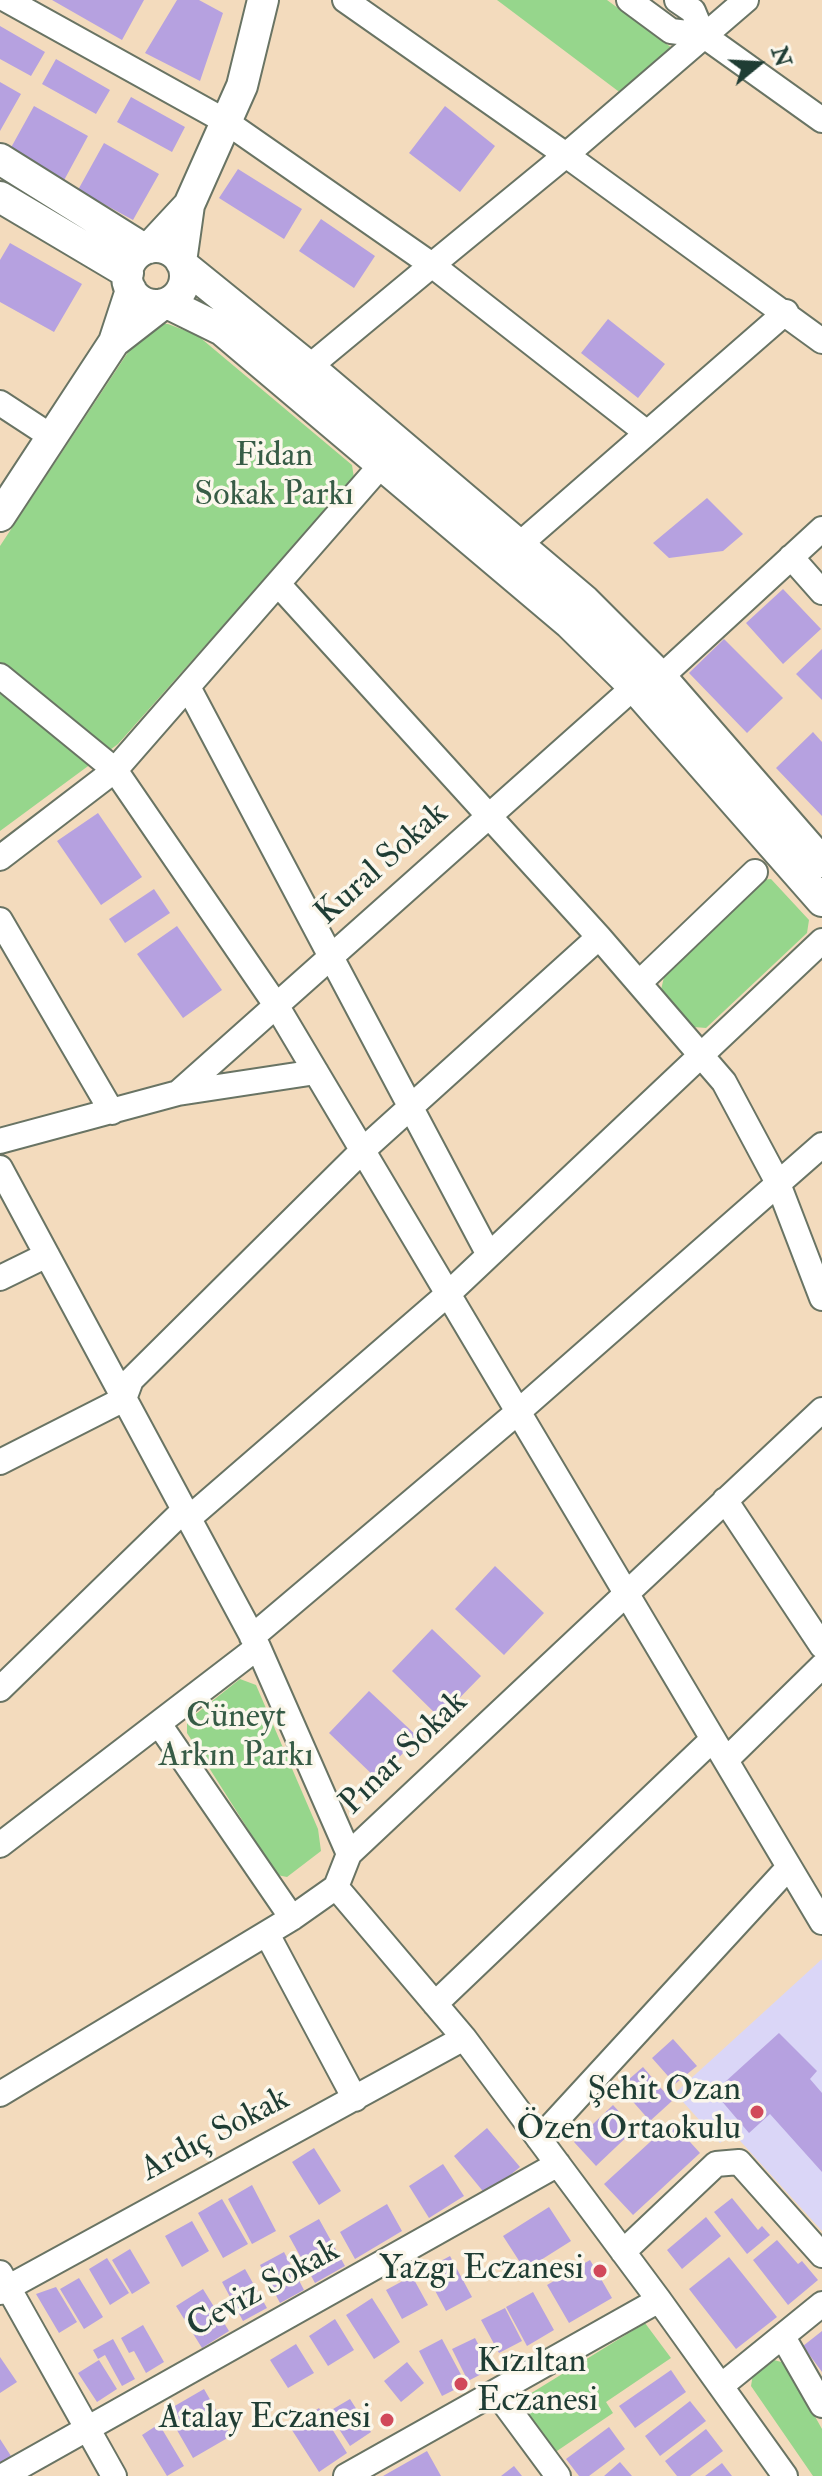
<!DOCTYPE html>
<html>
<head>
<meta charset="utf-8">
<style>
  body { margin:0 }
  #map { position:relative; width:822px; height:2476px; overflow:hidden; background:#f3dbbd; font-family:"IM FELL Double Pica",serif }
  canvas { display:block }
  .north { position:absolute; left:718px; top:24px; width:80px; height:80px; -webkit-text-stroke:6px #fbf7ec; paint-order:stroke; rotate:72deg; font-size:22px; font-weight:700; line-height:32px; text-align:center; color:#1f3d34 }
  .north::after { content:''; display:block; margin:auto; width:28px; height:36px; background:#1f3d34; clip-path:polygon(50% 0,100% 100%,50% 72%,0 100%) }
</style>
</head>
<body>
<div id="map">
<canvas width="822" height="2476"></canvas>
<div class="north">N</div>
</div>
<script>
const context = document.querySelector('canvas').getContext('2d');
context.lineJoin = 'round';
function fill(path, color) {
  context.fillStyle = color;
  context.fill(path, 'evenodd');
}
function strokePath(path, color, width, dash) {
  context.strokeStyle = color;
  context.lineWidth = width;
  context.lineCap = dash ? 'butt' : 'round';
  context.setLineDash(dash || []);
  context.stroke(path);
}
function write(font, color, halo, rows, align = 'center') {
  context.font = font + ' "IM FELL Double Pica",serif';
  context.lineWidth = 7;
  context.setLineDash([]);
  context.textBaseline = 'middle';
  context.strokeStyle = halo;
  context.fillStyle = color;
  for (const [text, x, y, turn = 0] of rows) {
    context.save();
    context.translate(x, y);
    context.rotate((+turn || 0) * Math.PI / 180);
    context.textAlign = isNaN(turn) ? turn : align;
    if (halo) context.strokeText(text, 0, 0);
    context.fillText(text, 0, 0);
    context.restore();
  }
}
const built = new Path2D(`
  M 822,1959 L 822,2231 L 732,2132 L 720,2143 L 675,2093 Z`);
const green = new Path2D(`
  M 497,0 L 607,0 L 672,48 L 622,94 Z
  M 155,324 L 168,324 L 197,335 L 352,465 L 354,478 L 118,744 L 0,831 L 0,546 L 142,331 Z
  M 771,879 L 809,920 L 807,933 L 706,1028 L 694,1027 L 661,990 L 664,977 L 761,880 Z
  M 240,1679 L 256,1685 L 318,1829 L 321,1851 L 287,1877 L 277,1875 L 187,1733 L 187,1721 Z
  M 645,2323 L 671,2358 L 606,2402 L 613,2413 L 554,2453 L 520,2400 Z
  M 774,2360 L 785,2363 L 822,2429 L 822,2476 L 813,2476 L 751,2386 L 753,2374 Z`);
const building = new Path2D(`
  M 52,0 L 144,0 L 122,40 Z
  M 177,0 L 199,0 L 223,13 L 200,81 L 145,53 Z
  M 0,26 L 45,52 L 31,76 L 0,59 Z
  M 56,59 L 110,90 L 96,114 L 42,84 Z
  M 0,82 L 21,94 L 0,131 Z
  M 131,97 L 185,127 L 172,152 L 117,122 Z
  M 34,106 L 88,136 L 62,184 L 8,153 Z
  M 445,106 L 495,146 L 460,192 L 409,153 Z
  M 104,143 L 159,174 L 133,220 L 78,190 Z
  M 238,169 L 302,209 L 284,239 L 219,198 Z
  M 321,219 L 375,256 L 354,288 L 299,251 Z
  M 10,243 L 82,284 L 54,332 L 0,302 L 0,260 Z
  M 608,319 L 665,364 L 638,398 L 581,353 Z
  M 707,498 L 743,534 L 723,551 L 669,558 L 653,543 Z
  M 783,589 L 821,629 L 783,664 L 746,623 Z
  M 724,639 L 783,698 L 747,733 L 689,673 Z
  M 822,649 L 822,700 L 796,674 Z
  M 813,732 L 822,742 L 822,816 L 776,768 Z
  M 98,813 L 142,877 L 101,905 L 57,841 Z
  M 154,889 L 170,913 L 125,943 L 109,919 Z
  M 177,926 L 222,990 L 183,1018 L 137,954 Z
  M 495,1566 L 544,1613 L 504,1655 L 455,1609 Z
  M 432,1629 L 481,1676 L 440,1718 L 392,1671 Z
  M 369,1691 L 418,1737 L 378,1780 L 329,1733 Z
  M 779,2033 L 817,2071 L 810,2079 L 822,2093 L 822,2172 L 770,2114 L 749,2133 L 714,2092 Z
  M 673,2039 L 697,2066 L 675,2084 L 652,2058 Z
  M 643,2067 L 672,2101 L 650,2121 L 620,2087 Z
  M 613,2105 L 635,2129 L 596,2166 L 574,2142 Z
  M 672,2122 L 700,2153 L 633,2215 L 604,2184 Z
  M 487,2128 L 520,2167 L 486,2195 L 454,2156 Z
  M 314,2148 L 341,2191 L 319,2205 L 292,2162 Z
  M 443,2164 L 464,2196 L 429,2218 L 409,2186 Z
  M 252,2185 L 276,2231 L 252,2244 L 228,2199 Z
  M 732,2198 L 758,2230 L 762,2226 L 770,2235 L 747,2254 L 714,2212 Z
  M 222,2199 L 248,2244 L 223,2258 L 198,2213 Z
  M 387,2204 L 402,2231 L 355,2259 L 340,2232 Z
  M 549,2207 L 571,2241 L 525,2270 L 503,2236 Z
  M 706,2217 L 721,2236 L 682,2269 L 667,2250 Z
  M 319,2219 L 345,2266 L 315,2283 L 289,2236 Z
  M 192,2221 L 209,2251 L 182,2267 L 165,2236 Z
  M 777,2240 L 798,2264 L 802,2261 L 818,2280 L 788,2305 L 753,2260 Z
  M 130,2249 L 150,2283 L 132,2294 L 112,2260 Z
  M 284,2252 L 304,2290 L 280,2303 L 260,2265 Z
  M 450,2256 L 472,2297 L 446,2311 L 424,2270 Z
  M 729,2257 L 777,2317 L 736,2349 L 689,2289 Z
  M 107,2258 L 129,2293 L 110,2305 L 89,2269 Z
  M 590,2260 L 612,2298 L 569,2323 L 547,2285 Z
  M 245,2269 L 267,2308 L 243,2321 L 222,2282 Z
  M 412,2276 L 428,2305 L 402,2319 L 386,2290 Z
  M 79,2278 L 103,2317 L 84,2329 L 60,2289 Z
  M 56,2287 L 77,2322 L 59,2333 L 36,2294 Z
  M 203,2289 L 229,2331 L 202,2348 L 176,2306 Z
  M 533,2292 L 554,2330 L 527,2346 L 506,2307 Z
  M 372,2298 L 400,2342 L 374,2359 L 346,2315 Z
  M 505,2308 L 522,2341 L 499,2353 L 481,2320 Z
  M 335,2319 L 354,2350 L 328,2366 L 309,2336 Z
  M 143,2325 L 164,2362 L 146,2373 L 134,2351 L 129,2353 L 121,2338 Z
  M 822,2331 L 822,2372 L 803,2346 Z
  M 475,2338 L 491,2369 L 468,2381 L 452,2349 Z
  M 113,2339 L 135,2379 L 122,2386 L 105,2355 L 98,2359 L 93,2350 Z
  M 442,2339 L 466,2384 L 442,2396 L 419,2351 Z
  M 296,2344 L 314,2373 L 288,2388 L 270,2360 Z
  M 0,2357 L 17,2382 L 0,2393 Z
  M 99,2360 L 117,2389 L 97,2402 L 78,2373 Z
  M 407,2362 L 424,2383 L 401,2402 L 384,2381 Z
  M 671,2370 L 686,2392 L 635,2428 L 619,2406 Z
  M 204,2389 L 231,2436 L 193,2458 L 166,2411 Z
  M 350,2399 L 371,2432 L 350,2446 L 328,2412 Z
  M 690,2401 L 706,2421 L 660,2456 L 645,2436 Z
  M 319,2408 L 347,2453 L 319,2472 L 290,2427 Z
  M 159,2424 L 184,2466 L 167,2476 L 142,2435 Z
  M 609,2427 L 625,2449 L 589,2476 L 579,2476 L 566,2459 Z
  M 706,2429 L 723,2451 L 690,2476 L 677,2476 L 665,2461 Z
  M 0,2439 L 11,2456 L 0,2463 Z
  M 427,2451 L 441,2476 L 383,2476 Z
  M 620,2462 L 632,2476 L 604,2476 Z
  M 722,2463 L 732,2476 L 705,2476 Z
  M 514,2466 L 522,2476 L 501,2476 Z`);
const minor = new Path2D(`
  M 7,0 L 225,121 L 432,265 L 566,155 L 822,341
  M 345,0 L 566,155 L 746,0
  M 629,0 L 671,31 L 703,35 L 822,120
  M 677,0 L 693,11 L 703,35
  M 309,367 L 432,265 L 647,433
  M 0,403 L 52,437
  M 520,544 L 786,312
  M 791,557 L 822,592
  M 278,584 L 599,937 L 724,1082 L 777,1181 L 822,1298
  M 0,676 L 115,770 L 276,1005 L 822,1922
  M 661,677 L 822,529
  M 188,687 L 489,1255
  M 0,858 L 115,770 L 383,463
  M 0,920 L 112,1112
  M 639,983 L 755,872
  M 178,1093 L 634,687
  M 0,1141 L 178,1093 L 316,1072
  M 0,1168 L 258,1647 L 349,1854
  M 0,1278 L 47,1255
  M 0,1462 L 124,1399 L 131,1380 L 363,1150 L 599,937
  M 725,1500 L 822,1646
  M 188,1519 L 449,1293 L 822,941
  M 252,1637 L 519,1411 L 822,1145
  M 0,1689 L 183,1511
  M 159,1724 L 292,1918
  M 726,1760 L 822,1666
  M 0,1845 L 258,1647
  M 336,1887 L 464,2038 L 659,2300 L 785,2476
  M 267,1934 L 355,2099
  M 435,2004 L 713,1739
  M 0,2094 L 292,1918 L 336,1887 L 349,1854 L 822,1410
  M 539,2139 L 789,1867
  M 623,2252 L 716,2164 L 739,2162 L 822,2255
  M 0,2273 L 114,2476
  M 0,2292 L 464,2038
  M 783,2337 L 822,2405
  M 721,2386 L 822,2304
  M 496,2392 L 558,2476
  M 3,2476 L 558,2164
  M 346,2476 L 659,2300`);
const major = new Path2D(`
  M 0,159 L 144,249
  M 0,197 L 128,273
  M 189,205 L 242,86 L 263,0
  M127 276a29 29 0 1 1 58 0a29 29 0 1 1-58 0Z
  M 149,248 L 189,205 L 181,262
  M 183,265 L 309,367 L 585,601 L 661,677 L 822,862
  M 131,290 L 114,342 L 163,304
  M 167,303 L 222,330 L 569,623 L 634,687 L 822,901
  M 0,516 L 114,342`);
const markers = [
  [757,2112,8,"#d1495b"],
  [600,2271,8,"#d1495b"],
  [461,2384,8,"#d1495b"],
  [387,2420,8,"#d1495b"]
];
const parkNames = [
  ["Fidan",274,458],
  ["Sokak Parkı",274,497],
  ["Cüneyt",236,1719],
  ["Arkın Parkı",236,1758]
];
const streetNames = [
  ["Kural Sokak",383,865,-42],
  ["Pınar Sokak",405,1754,-44],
  ["Ardıç Sokak",216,2136,-28],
  ["Ceviz Sokak",264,2290,-29]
];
const poiNames = [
  ["Şehit Ozan",741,2092],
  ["Özen Ortaokulu",741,2131],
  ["Yazgı Eczanesi",584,2271],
  ["Kızıltan",477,2364,"left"],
  ["Eczanesi",477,2403,"left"],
  ["Atalay Eczanesi",371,2420]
];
fill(built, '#dad6f7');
fill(green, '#96d68c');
fill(building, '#b6a1e0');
strokePath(minor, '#697464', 28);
strokePath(major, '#697464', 34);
strokePath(minor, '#fff', 24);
strokePath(major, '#fff', 30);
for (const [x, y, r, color] of markers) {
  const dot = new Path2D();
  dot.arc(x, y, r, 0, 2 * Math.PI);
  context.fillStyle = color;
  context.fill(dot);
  strokePath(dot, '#fbf7ec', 3);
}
write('34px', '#375c46', '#fbf7ec', parkNames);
write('34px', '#1f3d34', '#fbf7ec', streetNames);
write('34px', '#1f3d34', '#fbf7ec', poiNames, 'right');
</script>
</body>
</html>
